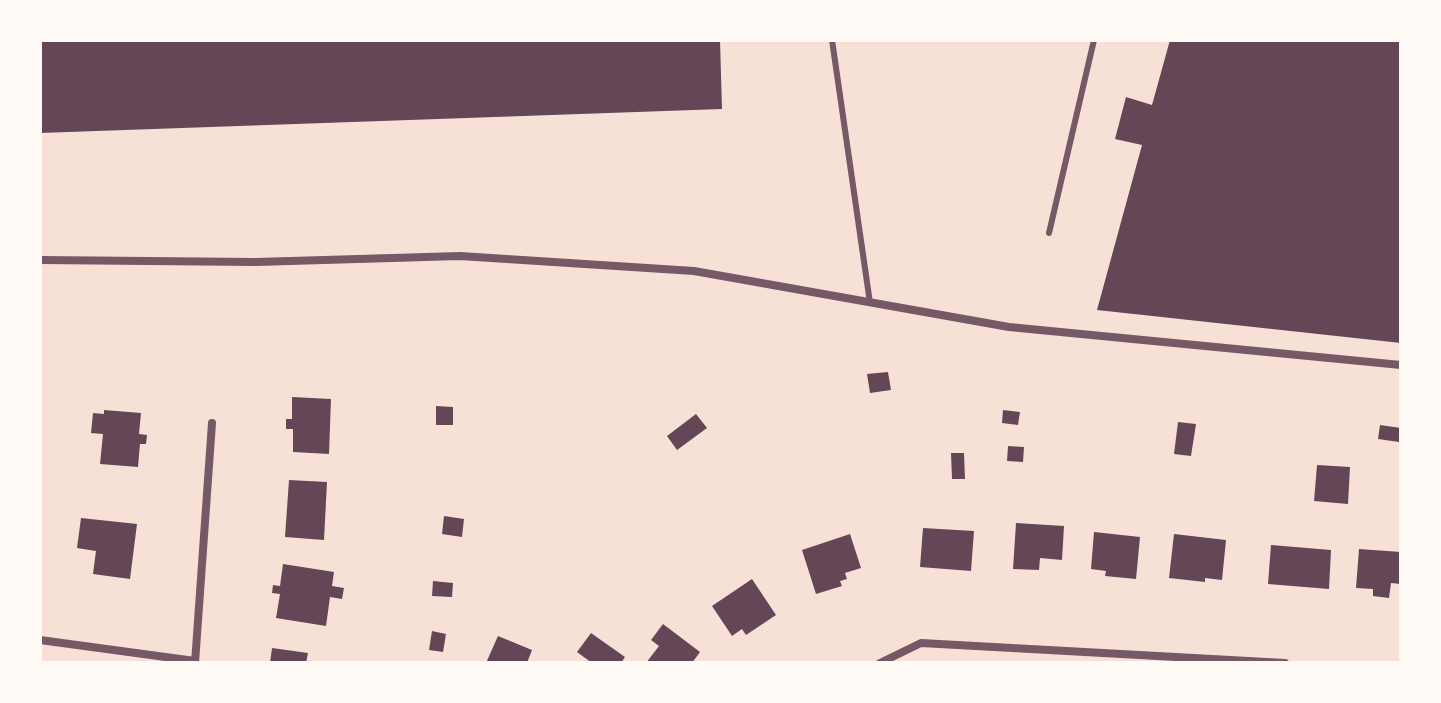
<!DOCTYPE html>
<html>
<head>
<meta charset="utf-8">
<style>
  body { margin:0 }
  #map { position:relative; width:1441px; height:703px; overflow:hidden; background:#f7e1d7; font-family:Quicksand,sans-serif }
  canvas { display:block }
  .frame { position:absolute; inset:0; border:42px solid #fffaf5; pointer-events:none }
</style>
</head>
<body>
<div id="map">
<canvas width="1441" height="703"></canvas>
<div class="frame"></div>
</div>
<script>
const context = document.querySelector('canvas').getContext('2d');
context.lineJoin = 'round';
function fill(path, color) {
  context.fillStyle = color;
  context.fill(path, 'evenodd');
}
function strokePath(path, color, width, dash) {
  context.strokeStyle = color;
  context.lineWidth = width;
  context.lineCap = dash ? 'butt' : 'round';
  context.setLineDash(dash || []);
  context.stroke(path);
}
const building = new Path2D(`
  M 40,40 L 720,40 L 722,109 L 40,133 Z
  M 1170,40 L 1401,40 L 1401,343 L 1097,310 L 1142,145 L 1115,139 L 1126,97 L 1152,105 Z
  M 888,372 L 891,390 L 870,393 L 867,374 Z
  M 292,397 L 331,399 L 329,454 L 293,452 L 293,429 L 286,429 L 286,419 L 292,419 Z
  M 436,406 L 453,407 L 453,425 L 436,425 Z
  M 104,410 L 141,413 L 139,434 L 147,435 L 146,444 L 140,444 L 138,467 L 100,464 L 103,434 L 91,433 L 93,413 L 104,414 Z
  M 1003,410 L 1020,412 L 1018,425 L 1002,423 Z
  M 696,414 L 707,428 L 677,450 L 667,436 Z
  M 1178,422 L 1196,424 L 1191,456 L 1174,454 Z
  M 1380,425 L 1401,428 L 1399,442 L 1378,439 Z
  M 1008,446 L 1024,447 L 1023,462 L 1007,461 Z
  M 951,453 L 964,453 L 965,479 L 952,479 Z
  M 1317,465 L 1350,467 L 1348,504 L 1314,501 Z
  M 289,480 L 327,482 L 324,540 L 285,537 Z
  M 444,516 L 464,519 L 462,537 L 442,534 Z
  M 81,518 L 137,524 L 130,579 L 93,574 L 96,551 L 77,548 Z
  M 1016,523 L 1064,526 L 1062,560 L 1040,558 L 1039,570 L 1013,569 Z
  M 923,528 L 974,531 L 971,571 L 920,567 Z
  M 1094,532 L 1140,537 L 1136,579 L 1105,576 L 1106,571 L 1091,569 Z
  M 850,534 L 861,568 L 845,573 L 847,579 L 840,581 L 842,586 L 816,594 L 802,550 Z
  M 1174,534 L 1226,540 L 1222,580 L 1205,578 L 1205,582 L 1169,578 Z
  M 1271,545 L 1331,550 L 1329,589 L 1268,584 Z
  M 1359,549 L 1401,552 L 1401,584 L 1391,583 L 1389,598 L 1373,596 L 1373,589 L 1356,588 Z
  M 283,564 L 334,572 L 332,586 L 344,588 L 342,599 L 330,597 L 326,626 L 276,618 L 280,594 L 272,593 L 273,585 L 280,586 Z
  M 752,579 L 776,615 L 746,635 L 742,629 L 732,636 L 712,606 Z
  M 433,581 L 453,583 L 452,597 L 432,596 Z
  M 663,624 L 700,652 L 692,663 L 646,663 L 659,646 L 651,640 Z
  M 432,631 L 446,634 L 443,652 L 429,650 Z
  M 591,633 L 625,657 L 621,663 L 592,663 L 577,652 Z
  M 498,636 L 532,650 L 527,663 L 486,663 Z
  M 272,648 L 308,653 L 306,663 L 270,663 Z`);
const service = new Path2D(`
  M 832,40 L 870,303
  M 1049,233 L 1094,40`);
const minor = new Path2D(`
  M 40,260 L 256,262 L 460,256 L 694,271 L 1009,327 L 1401,365
  M 40,640 L 195,661
  M 195,663 L 212,423
  M 880,663 L 921,643 L 1285,663`);
fill(building, '#644757');
strokePath(service, '#755966', 6);
strokePath(minor, '#755966', 8);
</script>
</body>
</html>
